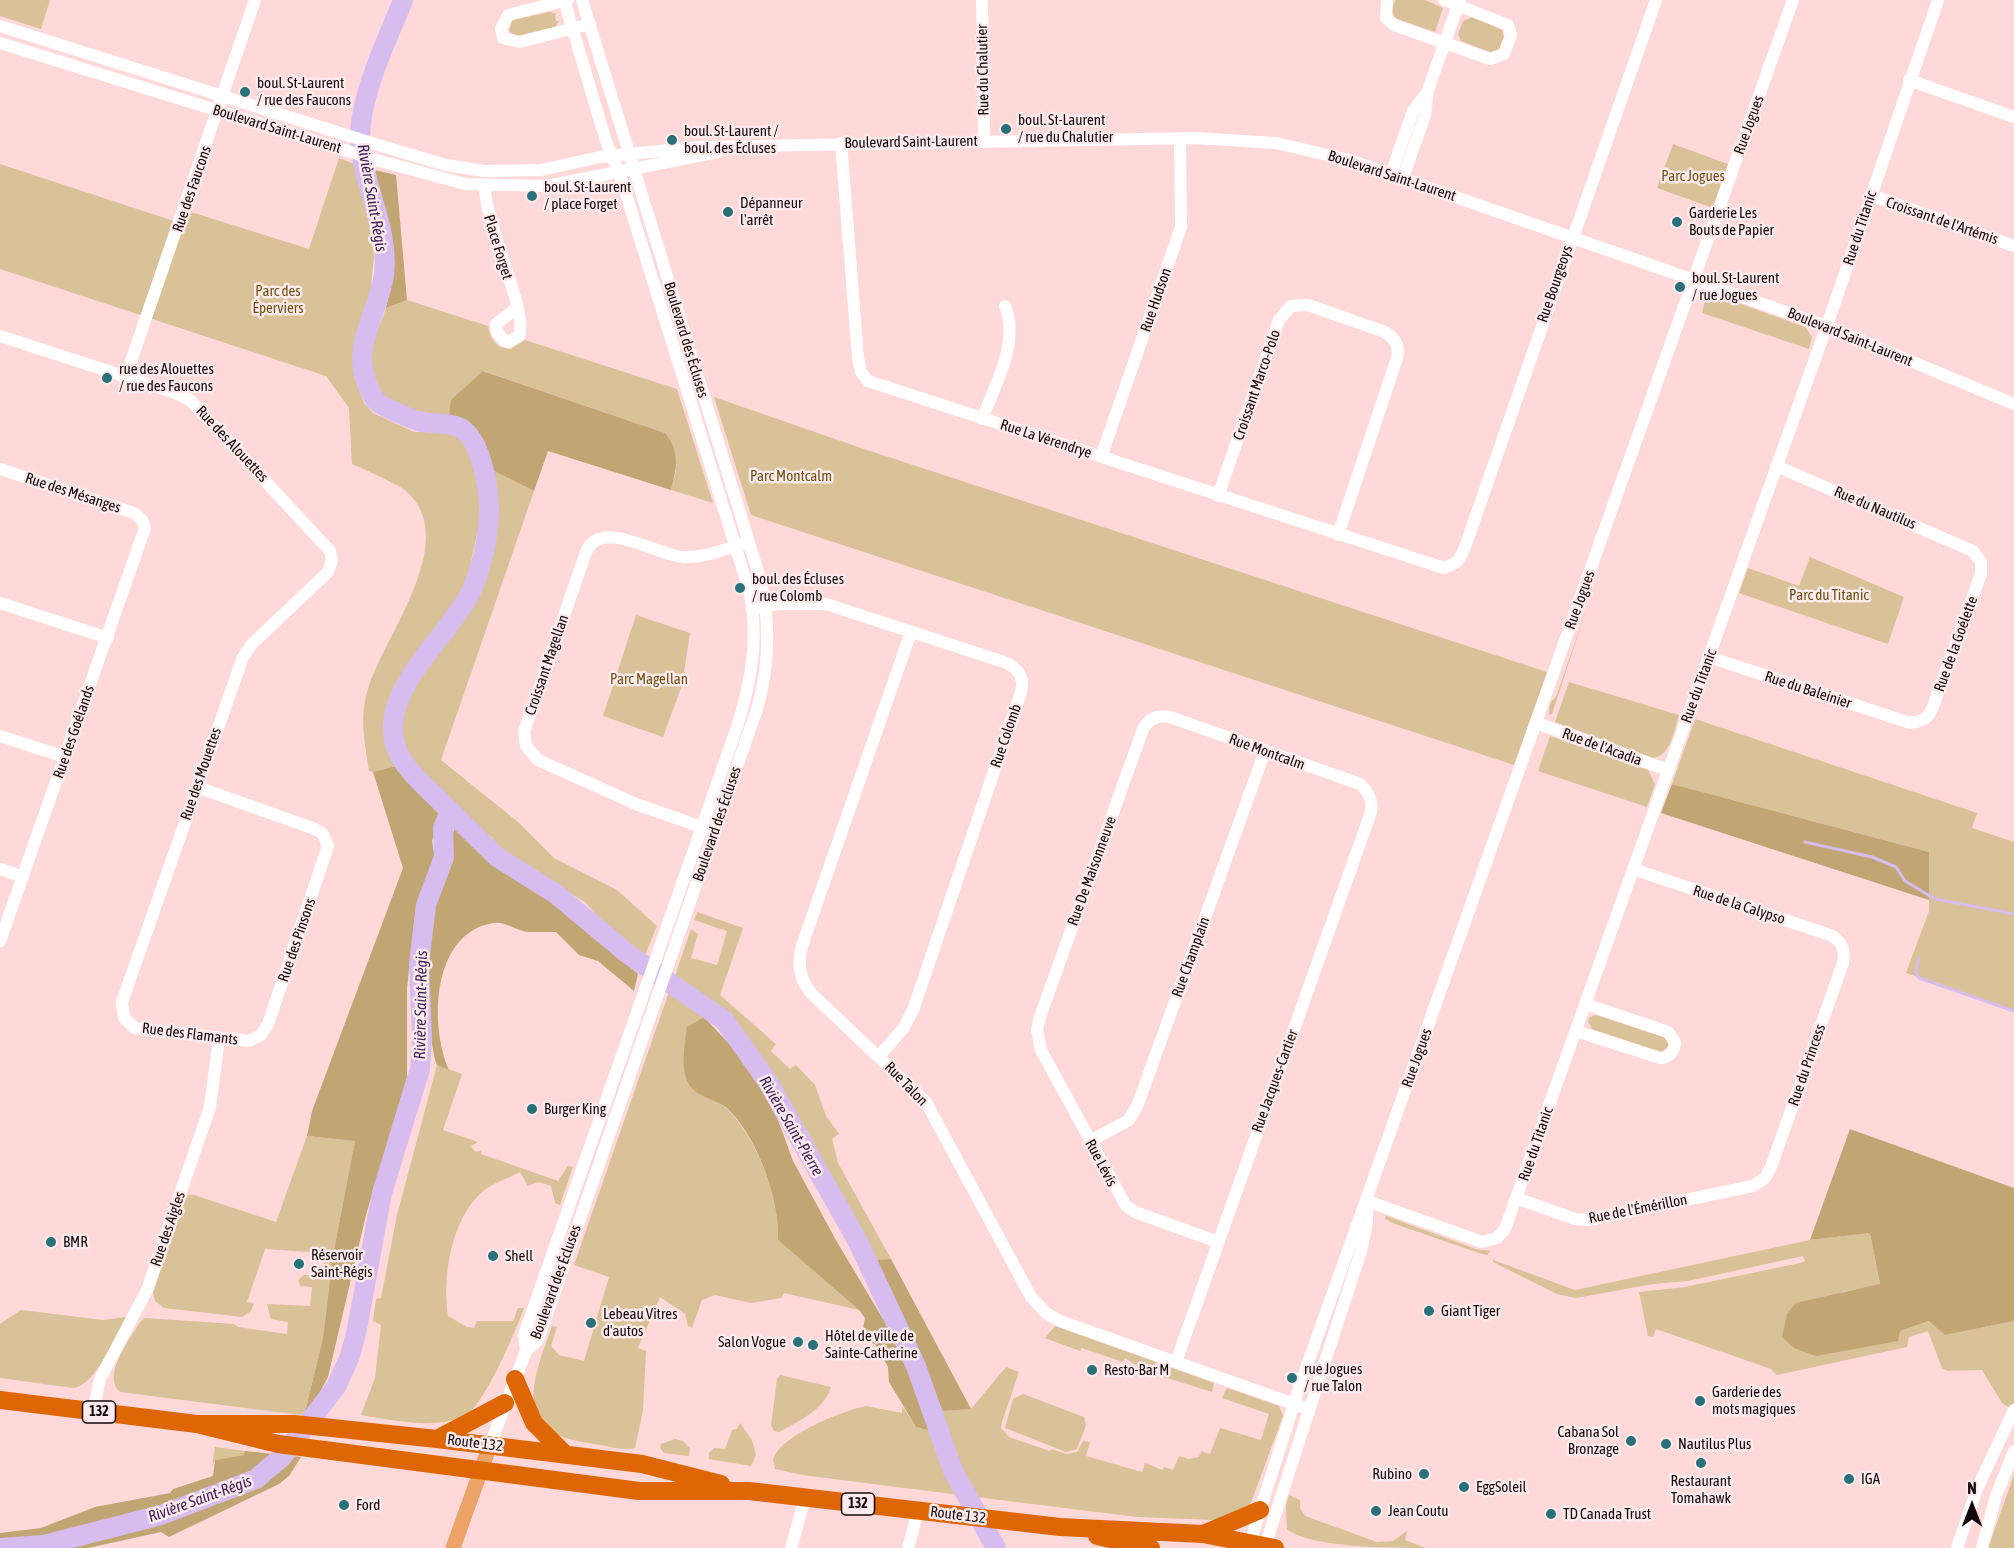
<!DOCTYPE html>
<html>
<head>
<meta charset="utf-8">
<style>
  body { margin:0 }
  #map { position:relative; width:2014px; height:1548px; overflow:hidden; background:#ffd8d9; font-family:"Asap Condensed",sans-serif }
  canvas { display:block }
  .north { position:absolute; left:1942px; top:1476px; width:60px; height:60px; -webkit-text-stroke:4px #fcebec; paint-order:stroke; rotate:0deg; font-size:16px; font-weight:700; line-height:24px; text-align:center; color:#140808 }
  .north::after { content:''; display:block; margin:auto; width:21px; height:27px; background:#140808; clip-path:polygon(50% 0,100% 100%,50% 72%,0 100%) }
</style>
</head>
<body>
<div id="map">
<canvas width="2014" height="1548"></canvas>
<div class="north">N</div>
</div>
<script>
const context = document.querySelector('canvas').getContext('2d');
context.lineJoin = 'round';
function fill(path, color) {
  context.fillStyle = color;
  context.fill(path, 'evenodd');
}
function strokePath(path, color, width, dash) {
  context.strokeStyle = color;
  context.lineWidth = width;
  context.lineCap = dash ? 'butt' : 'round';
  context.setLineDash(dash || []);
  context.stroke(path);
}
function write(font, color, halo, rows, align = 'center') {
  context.font = font + ' "Asap Condensed",sans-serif';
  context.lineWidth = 5;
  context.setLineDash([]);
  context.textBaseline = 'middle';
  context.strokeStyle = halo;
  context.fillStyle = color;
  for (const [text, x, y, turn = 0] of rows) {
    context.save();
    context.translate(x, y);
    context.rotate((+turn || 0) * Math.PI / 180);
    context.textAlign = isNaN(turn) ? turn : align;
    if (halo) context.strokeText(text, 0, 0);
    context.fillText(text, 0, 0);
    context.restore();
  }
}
const green = new Path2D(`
  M 0,0 L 50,0 L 41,29 L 0,16 Z
  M 1395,0 L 1425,0 L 1443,8 L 1435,32 L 1395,18 L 1392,10 Z
  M 550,12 L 557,14 L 555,15 L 556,21 L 559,21 L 555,27 L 516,36 L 509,31 L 512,20 Z
  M 1473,17 L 1502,30 L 1504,37 L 1498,51 L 1490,52 L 1461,41 L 1458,34 L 1463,21 Z
  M 1673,144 L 1728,164 L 1713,208 L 1657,188 Z
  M 339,158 L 357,165 L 368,201 L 374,256 L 370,297 L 355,340 L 354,375 L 358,387 L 364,403 L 373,413 L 414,432 L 442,430 L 456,432 L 469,445 L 476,458 L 476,477 L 485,515 L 484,525 L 477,534 L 464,594 L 397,686 L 387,725 L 389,746 L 396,766 L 373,772 L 369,771 C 365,743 359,717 368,689 C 384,636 462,540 406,491 C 399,485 362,468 352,464 L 349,408 L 326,376 L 0,269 L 0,164 L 186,225 L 191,212 L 309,249 Z
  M 1718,296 L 1805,327 L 1812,337 L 1809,349 L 1702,313 L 1705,301 Z
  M 407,300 L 488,326 C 490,339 497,349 511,349 L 525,340 L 677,389 L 713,503 L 671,490 L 676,471 L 665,433 L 484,371 L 452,400 L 449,417 C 418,412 366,403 368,361 C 369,345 381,324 386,308 Z
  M 714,397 L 861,448 L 1547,672 L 1514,765 L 751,515 Z
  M 494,471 L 534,491 L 441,760 L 518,822 L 554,858 L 617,890 L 657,926 L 644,957 L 615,937 L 585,902 L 497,851 L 493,838 C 457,815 386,754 401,705 C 408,684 422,673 436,657 C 445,645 449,628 463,621 L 489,549 L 495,511 L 492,495 Z
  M 1810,557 L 1904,597 L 1888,644 L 1739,593 L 1748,568 L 1799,586 Z
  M 1586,611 L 1552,714 L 1549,715 L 1550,703 L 1556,697 Z
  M 636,615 L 690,633 L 682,685 L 663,737 L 603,716 Z
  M 1569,682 L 1679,715 C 1674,730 1671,756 1653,758 L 1555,722 Z
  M 1695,719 L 1977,813 L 1972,828 L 2014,842 L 2014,1011 L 1906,973 L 1929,911 L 1929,852 L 1672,784 Z
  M 1550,736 L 1648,770 L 1655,784 L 1647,807 L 1538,771 Z
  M 697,912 L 743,928 L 720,995 L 776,1044 L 771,1051 L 790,1069 L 796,1065 L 815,1085 L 826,1116 L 839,1134 L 832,1139 L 838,1163 L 891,1259 L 868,1261 C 819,1189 794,1097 736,1031 C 718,1011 695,994 675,976 L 691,929 L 698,934 L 691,958 L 717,965 L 727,931 L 694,920 Z
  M 670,989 L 704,1017 L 687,1028 L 691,1087 C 702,1094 718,1100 727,1109 C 757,1138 780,1199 778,1240 L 859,1310 L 784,1293 L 781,1298 L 751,1303 L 715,1295 L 702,1300 L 692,1328 L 688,1326 L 685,1314 L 660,1297 L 638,1348 L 646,1351 L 643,1411 L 635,1448 C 622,1451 603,1445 589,1443 C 510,1433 533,1379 552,1326 L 557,1327 L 551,1346 L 559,1355 L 584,1361 L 609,1277 L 574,1265 Z
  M 1596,1015 L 1666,1038 L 1669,1046 L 1661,1052 L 1592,1029 L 1588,1021 L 1590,1017 Z
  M 437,1065 L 462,1074 L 443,1130 L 478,1142 L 471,1146 L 475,1152 L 482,1150 L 481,1154 L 558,1181 L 568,1166 L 573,1167 L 560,1205 L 555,1203 L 551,1186 L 539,1182 L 528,1186 L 520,1172 C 509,1178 493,1183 483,1191 C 451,1219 442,1277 448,1316 L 467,1327 L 474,1328 L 477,1321 L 513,1321 L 518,1308 L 524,1308 C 516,1330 486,1402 467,1414 C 440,1431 392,1420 361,1415 L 375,1378 L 381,1325 L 373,1321 L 376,1299 L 381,1298 L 397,1215 Z
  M 307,1136 L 355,1141 L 333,1255 L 323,1338 L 305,1412 L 300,1415 L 120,1392 C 101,1375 131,1338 140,1322 L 145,1318 L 234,1324 L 238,1327 L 287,1334 L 288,1322 L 271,1319 L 267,1304 L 310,1306 L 312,1287 L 300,1286 L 298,1280 L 304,1275 L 323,1276 L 324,1253 L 265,1249 L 247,1302 L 254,1303 L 251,1311 L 242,1317 L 164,1308 L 155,1301 L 153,1293 L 186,1195 L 194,1195 L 276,1222 Z
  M 1386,1216 L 1476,1249 L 1491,1251 L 1487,1255 L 1479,1253 L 1395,1224 L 1385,1219 Z
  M 1870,1233 L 1880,1285 L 1842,1292 L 1899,1331 L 1930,1321 L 1945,1335 L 2014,1321 L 2014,1411 L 2002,1403 L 1982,1370 L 1948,1371 L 1942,1368 L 1928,1331 L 1909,1337 L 1907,1347 L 1777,1375 L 1771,1369 L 1656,1329 L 1653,1337 L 1648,1336 L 1639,1292 L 1685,1287 L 1800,1263 L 1805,1261 L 1803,1256 L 1688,1281 L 1653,1284 L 1576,1298 L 1557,1294 L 1493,1262 L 1493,1260 L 1575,1290 L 1810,1240 Z
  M 21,1310 L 103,1320 L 126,1317 C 116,1335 95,1387 73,1388 L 0,1378 L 0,1324 Z
  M 1055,1326 L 1156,1362 L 1155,1366 L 1144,1370 L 1125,1358 L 1123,1362 L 1082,1348 L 1080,1351 L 1045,1338 Z
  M 1006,1367 L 1019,1372 L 1002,1422 L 1001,1428 L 1009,1437 L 1050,1451 L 1051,1449 L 1067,1454 L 1077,1452 L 1083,1441 L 1090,1442 L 1086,1456 L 1142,1472 L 1145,1463 L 1162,1470 L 1164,1467 L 1173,1470 L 1179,1456 L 1188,1459 L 1199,1457 L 1201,1451 L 1210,1454 L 1220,1428 L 1261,1440 L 1269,1414 L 1222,1398 L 1227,1388 L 1279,1406 L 1283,1416 L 1252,1500 L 1249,1506 L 1214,1520 L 1137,1517 L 976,1497 L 954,1450 L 941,1411 L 971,1409 Z
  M 1169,1367 L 1214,1383 L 1212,1392 L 1164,1377 Z
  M 780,1375 L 831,1387 C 824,1410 799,1421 779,1432 L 774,1431 L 771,1426 L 777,1379 Z
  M 1023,1394 L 1084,1417 L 1086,1425 L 1077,1449 L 1066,1452 L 1005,1428 L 1013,1399 Z
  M 866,1406 L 902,1413 L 902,1406 L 916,1427 L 931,1431 L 943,1464 L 960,1495 L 803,1475 L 775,1469 L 773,1460 C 778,1437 843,1410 866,1406 Z
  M 740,1423 L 752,1440 L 756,1455 L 751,1466 L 709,1459 L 709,1453 L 714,1448 L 725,1449 L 732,1430 L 737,1429 Z
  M 675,1439 L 683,1441 L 690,1448 L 689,1456 L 664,1453 L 660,1448 L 661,1444 Z
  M 215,1447 L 245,1451 L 245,1455 L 215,1460 L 212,1467 Z
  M 2014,1475 L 2014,1548 L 1988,1548 Z
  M 1289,1495 L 1300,1500 L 1300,1508 L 1305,1516 L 1377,1542 L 1393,1541 L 1407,1531 L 1405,1540 L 1426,1548 C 1394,1548 1309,1548 1287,1529 L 1286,1506 Z`);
const forest = new Path2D(`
  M 375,170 L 396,175 L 407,300 L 386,308 C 398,260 386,217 375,170 Z
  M 483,371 L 665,433 C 680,451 677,468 671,490 L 548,451 L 534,491 L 494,471 C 485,443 475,430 449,417 L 451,400 Z
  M 396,766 L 442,814 L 432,841 L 435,858 L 416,906 L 407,988 L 407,1077 L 366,1215 L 328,1377 L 318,1396 L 305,1412 L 323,1338 L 333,1255 L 355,1141 L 307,1136 L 312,1111 L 403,868 L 373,772 Z
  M 1672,784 L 1929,852 L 1929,900 L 1661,813 Z
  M 459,823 L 504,867 L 544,891 L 638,974 L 634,991 L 598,961 L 579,955 L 556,932 C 547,932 537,932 528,932 C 517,931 505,921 493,923 C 432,933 429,1024 449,1070 L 437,1065 C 428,1041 425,954 429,928 C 433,905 446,885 450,862 C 452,849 449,831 459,823 Z
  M 704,1017 L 732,1047 L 757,1082 L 778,1120 L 793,1161 L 837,1242 L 883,1319 L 907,1349 L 907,1361 L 923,1400 L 931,1431 L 916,1427 L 889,1382 L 888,1367 L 875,1344 L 861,1338 L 865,1318 L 859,1310 L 778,1240 C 780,1200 757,1136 727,1108 C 717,1100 699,1097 691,1087 C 679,1072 685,1044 687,1027 Z
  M 1850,1129 L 2014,1188 L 2014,1321 L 1945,1335 L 1929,1321 L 1900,1331 L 1898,1341 L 1816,1356 L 1794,1348 L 1782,1337 L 1787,1314 L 1796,1303 L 1880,1284 L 1870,1233 L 1810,1240 Z
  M 891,1259 L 971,1409 L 941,1411 C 921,1352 900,1313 868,1261 Z
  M 245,1451 L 301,1457 L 289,1476 L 279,1484 L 169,1537 L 161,1532 L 88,1548 L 0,1548 L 0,1533 L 41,1528 L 95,1507 L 170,1493 L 173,1489 L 213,1476 L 215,1460 L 244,1455 Z`);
const stream = new Path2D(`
  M 1805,842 L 1872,857 L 1896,867 L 1905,881 L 1935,899 L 2014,914
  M 1919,958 L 1916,972 L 1919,978 L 2014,1011`);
const river = new Path2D(`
  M 450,811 L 497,857 L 556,894 L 628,954 L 724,1020 L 768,1082 L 858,1242 L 916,1366 L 953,1471 L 996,1548
  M 0,1548 L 44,1545 L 161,1515 L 256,1479 L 282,1457 L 336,1387 L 350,1356 L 357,1329 L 382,1193 L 420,1069 L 422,1039 L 419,964 L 426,905 L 444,857 L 443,828 L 450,811 C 436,796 417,781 404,763 C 361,701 453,637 474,585 C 482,563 489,534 489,510 C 489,488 481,434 456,426 C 446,423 434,424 423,422 C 415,421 382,407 376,401 C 373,398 371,392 369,388 C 349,348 378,315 384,275 C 391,221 351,169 362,116 C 369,76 388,38 403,0`);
const minor = new Path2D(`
  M 568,0 L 508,15 L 501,29 L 503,38 L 520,42 L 590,24
  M 982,0 L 984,141
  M 1387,0 L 1386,18 L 1394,25 L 1490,59 L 1504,54 L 1511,35 L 1508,25 L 1444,0
  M 0,26 L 378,145 L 446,165 L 484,171 L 541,170 L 600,157 L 700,147 L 1196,138 L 1276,143 L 1349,160 L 1826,326 L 2014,404
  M 0,43 L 380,161 L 465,184 L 547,186 L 718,152
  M 1909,80 L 2014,117
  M 841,143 L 858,358 L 861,372 L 868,381 L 1444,568 L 1457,562 L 1464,550 L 1656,0
  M 1391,174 L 1413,111 L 1428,91
  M 1403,178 L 1425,115 L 1428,90 L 1460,0
  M 485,186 C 484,221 529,314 519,336 L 508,342 L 504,341 L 497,332 L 496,324 L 517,308
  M 1871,195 L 2014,246
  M 0,336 L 173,392 L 190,400 L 330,551 L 332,560 L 328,572 L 252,644 L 243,657 L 122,1002 L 124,1018 L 135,1028 L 249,1041 L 261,1035 L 268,1024 L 328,846 L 323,834 L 315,829 L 197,787
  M 126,376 L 255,0
  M 982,419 C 995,385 1020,342 1005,306
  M 1101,457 L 1181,227 L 1180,138
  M 0,469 L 134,513 L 142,520 L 145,528 L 0,941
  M 1218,496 L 1279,320 L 1291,306 L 1308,305 L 1385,332 C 1395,338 1400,346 1397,358 L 1338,535
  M 0,603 L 108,638
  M 758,607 L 780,604 L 826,604 L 1004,662 C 1018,668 1025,677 1021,692 L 913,1010 L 903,1029 L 879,1056
  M 911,632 L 802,946 C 797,964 799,980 812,994 L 926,1102 L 1031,1297 L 1046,1313 L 1060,1321 L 1308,1409
  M 1709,657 L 1907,722 C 1918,724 1928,719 1932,709 L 1981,574 L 1981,562 L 1973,551 L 1776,466
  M 1536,723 L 1668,770
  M 0,736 L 65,757
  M 707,829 L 636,804 L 538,760 L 526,746 L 524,732 L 586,552 C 601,517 655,555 683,557 C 703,558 723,550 742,544
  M 0,869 L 23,877
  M 1576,1031 L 1660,1058 C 1669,1058 1675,1051 1675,1042 L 1668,1032 L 1585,1004
  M 1090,1141 L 1129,1120 L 1138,1104 L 1265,751
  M 1516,1198 L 1575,1219 L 1589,1220 L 1753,1186 L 1765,1178 L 1771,1167 L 1843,963 C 1846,950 1841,940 1830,935 L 1633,869
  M 1367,1201 L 1482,1242 L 1497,1238 L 1505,1229 L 1831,314 L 1938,0
  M 526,1351 L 524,1335 L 738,724 C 752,678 759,637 749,590 L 622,181 L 606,141 L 564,0
  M 1176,1362 L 1371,812 C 1373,800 1369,792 1360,784 L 1170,717 C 1159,715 1149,718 1143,729 L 1040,1017 L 1037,1030 L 1041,1050 L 1126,1206 L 1135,1212 L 1218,1242
  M 93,1412 L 100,1379 L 147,1290 L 210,1107 L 219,1039
  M 490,1445 L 526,1351 L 538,1340 L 757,709 C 770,664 771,621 759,575 L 582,0
  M 791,1548 L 805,1498
  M 908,1548 L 918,1511
  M 1253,1548 L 1253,1533 L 1298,1391 L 1793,0
  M 1262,1548 L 1268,1537 L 1361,1251 L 1367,1222 L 1367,1208
  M 1957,1548 L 1977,1489 L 2014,1410
  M 1982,1548 L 1996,1496 L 2014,1451`);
const major = new Path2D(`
  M 453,1548 L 490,1445`);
const highway = new Path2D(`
  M 515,1379 L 534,1423 L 566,1455
  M 0,1400 L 197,1424 L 294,1424 L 437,1439 L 642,1464 L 721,1484
  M 197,1424 L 278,1444 L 639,1491 L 749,1491 L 1060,1527 L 1203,1534 L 1275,1548
  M 437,1439 L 505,1403
  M 1203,1534 L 1260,1510
  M 1097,1536 L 1151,1548`);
const markers = [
  [245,92,6,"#28707a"],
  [1006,129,6,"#28707a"],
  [672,140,6,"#28707a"],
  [532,196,6,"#28707a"],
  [728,212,6,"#28707a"],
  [1677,222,6,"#28707a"],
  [1680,287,6,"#28707a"],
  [107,378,6,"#28707a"],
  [740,588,6,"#28707a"],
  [532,1109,6,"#28707a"],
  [51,1242,6,"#28707a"],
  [493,1256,6,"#28707a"],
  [299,1264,6,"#28707a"],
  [1429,1311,6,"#28707a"],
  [591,1323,6,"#28707a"],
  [798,1342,6,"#28707a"],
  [813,1345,6,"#28707a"],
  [1092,1370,6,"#28707a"],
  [1292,1378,6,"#28707a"],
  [1700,1401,6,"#28707a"],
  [1631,1441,6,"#28707a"],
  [1666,1444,6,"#28707a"],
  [1701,1463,6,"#28707a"],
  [1424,1474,6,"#28707a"],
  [1849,1479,6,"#28707a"],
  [1464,1487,6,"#28707a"],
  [344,1505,6,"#28707a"],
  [1376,1511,6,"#28707a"],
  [1551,1514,6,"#28707a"]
];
const shields = [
  [99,1412,33],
  [858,1504,33]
];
const shieldNames = [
  ["132",99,1412],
  ["132",858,1504]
];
const streetNames = [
  ["Rue du Chalutier",983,70,-91],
  ["Rue Jogues",1749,125,-70],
  ["Boulevard Saint-Laurent",277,129,17],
  ["Boulevard Saint-Laurent",911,142,-1],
  ["Boulevard Saint-Laurent",1392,176,18],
  ["Rue des Faucons",192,189,-71],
  ["Croissant de l'Artémis",1942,221,19],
  ["Rue du Titanic",1860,228,-72],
  ["Place Forget",498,247,73],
  ["Rue Bourgeoys",1555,284,-71],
  ["Rue Hudson",1156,300,-71],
  ["Boulevard Saint-Laurent",1850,337,22],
  ["Boulevard des Écluses",686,340,73],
  ["Croissant Marco-Polo",1257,385,-71],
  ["Rue La Vérendrye",1046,439,18],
  ["Rue des Alouettes",232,444,47],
  ["Rue des Mésanges",73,493,18],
  ["Rue du Nautilus",1875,508,23],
  ["Rue Jogues",1580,600,-70],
  ["Rue de la Goélette",1956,644,-70],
  ["Croissant Magellan",547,665,-71],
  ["Rue du Titanic",1699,686,-70],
  ["Rue du Baleinier",1808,690,18],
  ["Rue des Goélands",74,732,-71],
  ["Rue Colomb",1006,736,-71],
  ["Rue de l'Acadia",1602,747,20],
  ["Rue Montcalm",1267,752,20],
  ["Rue des Mouettes",201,774,-71],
  ["Boulevard des Écluses",717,824,-71],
  ["Rue De Maisonneuve",1092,871,-70],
  ["Rue de la Calypso",1739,905,18],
  ["Rue des Pinsons",297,940,-71],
  ["Rue Champlain",1191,957,-70],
  ["Rue des Flamants",190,1034,7],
  ["Rue Jogues",1417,1058,-70],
  ["Rue du Princess",1807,1065,-71],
  ["Rue Jacques-Cartier",1275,1081,-70],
  ["Rue Talon",906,1084,46],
  ["Rue du Titanic",1536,1144,-71],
  ["Rue Lévis",1101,1163,62],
  ["Rue de l'Émérillon",1638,1209,-11],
  ["Rue des Aigles",168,1229,-71],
  ["Boulevard des Écluses",556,1282,-70],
  ["Route 132",475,1443,7],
  ["Route 132",958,1515,7]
];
const poiNames = [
  ["boul. St-Laurent",257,83],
  ["/ rue des Faucons",257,100],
  ["boul. St-Laurent",1018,120],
  ["/ rue du Chalutier",1018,137],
  ["boul. St-Laurent /",684,131],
  ["boul. des Écluses",684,148],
  ["boul. St-Laurent",544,187],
  ["/ place Forget",544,204],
  ["Dépanneur",740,203],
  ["l'arrêt",740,220],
  ["Garderie Les",1689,213],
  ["Bouts de Papier",1689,230],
  ["boul. St-Laurent",1692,278],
  ["/ rue Jogues",1692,295],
  ["rue des Alouettes",119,369],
  ["/ rue des Faucons",119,386],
  ["boul. des Écluses",752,579],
  ["/ rue Colomb",752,596],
  ["Burger King",544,1109],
  ["BMR",63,1242],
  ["Réservoir",311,1255],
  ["Saint-Régis",311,1272],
  ["Shell",505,1256],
  ["Giant Tiger",1441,1311],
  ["Lebeau Vitres",603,1314],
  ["d'autos",603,1331],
  ["Hôtel de ville de",825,1336],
  ["Sainte-Catherine",825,1353],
  ["Salon Vogue",786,1342,"right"],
  ["rue Jogues",1304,1369],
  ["/ rue Talon",1304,1386],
  ["Resto-Bar M",1104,1370],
  ["Garderie des",1712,1392],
  ["mots magiques",1712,1409],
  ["Cabana Sol",1619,1432,"right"],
  ["Bronzage",1619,1449,"right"],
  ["Nautilus Plus",1678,1444],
  ["Rubino",1412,1474,"right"],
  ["IGA",1861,1479],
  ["Restaurant",1701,1481,"center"],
  ["Tomahawk",1701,1498,"center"],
  ["EggSoleil",1476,1487],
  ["Ford",356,1505],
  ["Jean Coutu",1388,1511],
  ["TD Canada Trust",1563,1514]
];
const parkNames = [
  ["Parc Jogues",1693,176],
  ["Parc des",278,291],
  ["Éperviers",278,308],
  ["Parc Montcalm",791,476],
  ["Parc du Titanic",1829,595],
  ["Parc Magellan",649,679]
];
const waterNames = [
  ["Rivière Saint-Régis",372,198,80],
  ["Rivière Saint-Régis",421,1005,-89],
  ["Rivière Saint-Pierre",791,1126,60],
  ["Rivière Saint-Régis",200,1499,-20]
];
fill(green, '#d9c198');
fill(forest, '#c1a573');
strokePath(stream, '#d7bdef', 3);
strokePath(river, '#d7bdef', 20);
strokePath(minor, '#fff', 12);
strokePath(major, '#eca368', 15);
strokePath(highway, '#df6604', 18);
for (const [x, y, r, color] of markers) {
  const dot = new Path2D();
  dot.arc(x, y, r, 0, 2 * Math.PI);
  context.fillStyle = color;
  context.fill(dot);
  strokePath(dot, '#fcebec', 2);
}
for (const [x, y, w] of shields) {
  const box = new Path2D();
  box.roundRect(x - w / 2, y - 11, w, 22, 4.5);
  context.fillStyle = '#fcebec';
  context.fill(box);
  strokePath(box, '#140808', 1.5);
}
write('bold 14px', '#140808', null, shieldNames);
write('15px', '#140808', '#fcebec', streetNames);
write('15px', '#140808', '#fcebec', poiNames, 'left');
write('15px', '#6f5317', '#fcebec', parkNames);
write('italic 16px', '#401e58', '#fcebec', waterNames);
</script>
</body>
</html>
